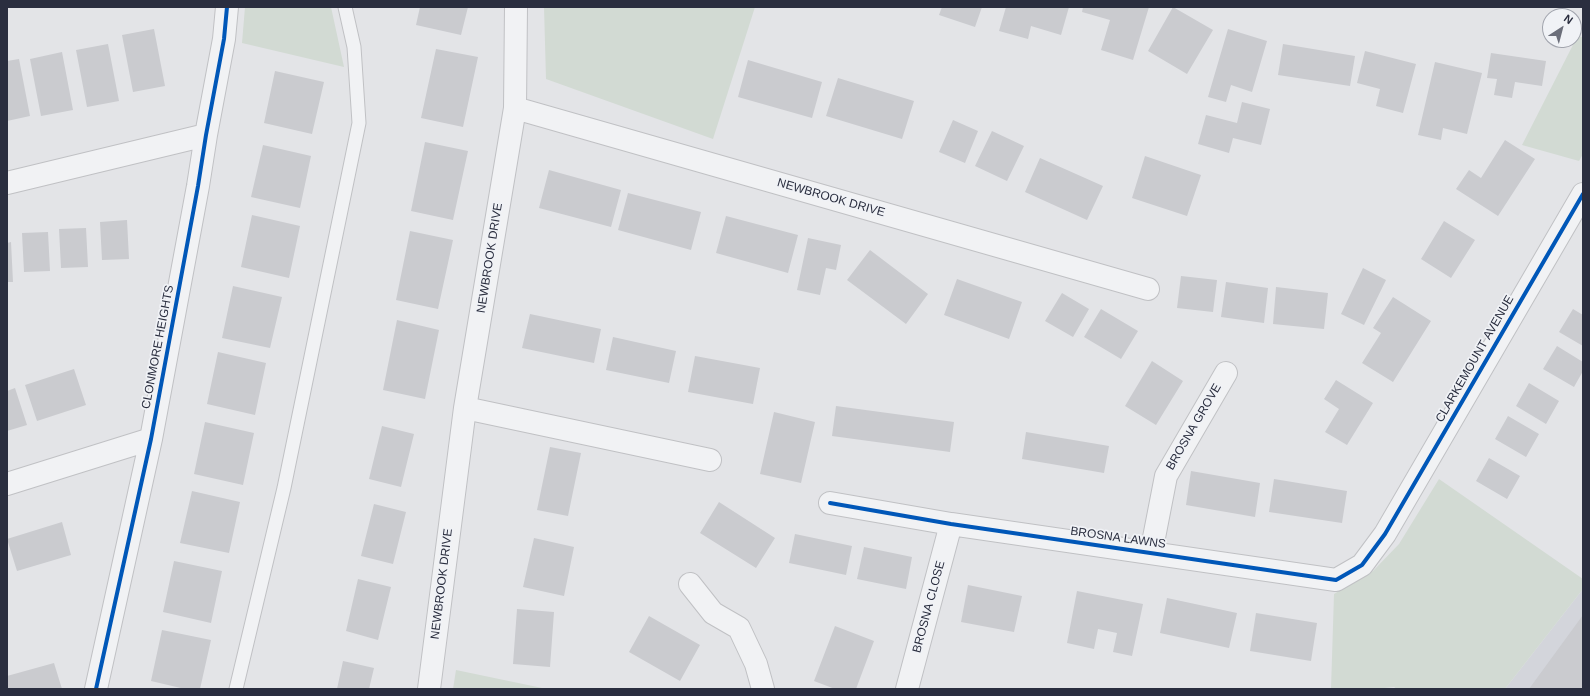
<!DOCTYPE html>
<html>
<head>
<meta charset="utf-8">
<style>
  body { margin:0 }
  #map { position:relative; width:1590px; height:696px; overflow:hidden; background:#e3e4e7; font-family:Arial,sans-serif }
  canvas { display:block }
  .frame { position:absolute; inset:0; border:8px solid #2a2e3f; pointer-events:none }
  .north { position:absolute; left:1542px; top:8px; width:40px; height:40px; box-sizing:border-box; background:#f0f2f6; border:1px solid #a1a4ad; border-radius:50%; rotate:36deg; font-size:11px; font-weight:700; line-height:16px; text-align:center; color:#2a2e3f }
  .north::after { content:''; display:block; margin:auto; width:14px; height:18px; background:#6b6e7a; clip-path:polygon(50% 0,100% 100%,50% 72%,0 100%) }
</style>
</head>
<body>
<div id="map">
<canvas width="1590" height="696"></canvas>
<div class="frame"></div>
<div class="north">N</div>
</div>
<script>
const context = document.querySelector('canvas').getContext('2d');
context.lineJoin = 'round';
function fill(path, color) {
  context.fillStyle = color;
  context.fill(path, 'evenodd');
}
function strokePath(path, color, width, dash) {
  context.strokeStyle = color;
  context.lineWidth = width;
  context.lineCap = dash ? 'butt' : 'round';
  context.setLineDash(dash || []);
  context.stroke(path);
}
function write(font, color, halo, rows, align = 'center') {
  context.font = font + ' Arial,sans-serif';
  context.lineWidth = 3.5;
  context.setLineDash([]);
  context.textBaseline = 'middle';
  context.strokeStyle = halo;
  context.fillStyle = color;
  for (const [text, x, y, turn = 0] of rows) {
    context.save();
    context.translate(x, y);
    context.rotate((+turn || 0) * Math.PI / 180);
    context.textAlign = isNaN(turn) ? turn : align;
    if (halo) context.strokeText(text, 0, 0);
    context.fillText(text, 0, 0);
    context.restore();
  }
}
const built = new Path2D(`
  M 1583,589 L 1583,689 L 1505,689 Z`);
const green = new Path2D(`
  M 245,7 L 331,7 L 344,67 L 242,43 Z
  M 544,7 L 755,7 L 713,139 L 546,79 Z
  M 1578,35 L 1583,38 L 1583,154 L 1579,161 L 1522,145 Z
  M 1439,479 L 1583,579 L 1583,589 L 1505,689 L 1397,689 L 1394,687 L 1375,689 L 1331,689 L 1334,594 L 1373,571 L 1399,544 Z
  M 456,670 L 547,689 L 453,689 Z`);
const building = new Path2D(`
  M 420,7 L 468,7 L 461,35 L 416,25 Z
  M 942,7 L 982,7 L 975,27 L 939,15 Z
  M 1006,7 L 1069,7 L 1061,35 L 1031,26 L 1028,39 L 999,31 Z
  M 1083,7 L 1149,7 L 1133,60 L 1101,50 L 1110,20 L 1082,12 Z
  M 1173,7 L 1213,30 L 1187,74 L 1148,51 Z
  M 154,29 L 165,86 L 133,92 L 122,35 Z
  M 1228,29 L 1267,41 L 1252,92 L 1231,85 L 1226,102 L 1208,97 Z
  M 108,44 L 119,101 L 87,107 L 76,50 Z
  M 1283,44 L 1355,56 L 1350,86 L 1278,75 Z
  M 436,49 L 478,57 L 463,127 L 421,118 Z
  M 1365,51 L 1416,64 L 1403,113 L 1376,106 L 1380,89 L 1357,83 Z
  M 62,52 L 73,110 L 41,116 L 30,59 Z
  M 1491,53 L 1546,61 L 1542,86 L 1515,82 L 1512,98 L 1494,95 L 1497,79 L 1487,78 Z
  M 19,59 L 30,116 L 7,121 L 7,61 Z
  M 748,60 L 822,82 L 812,118 L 738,97 Z
  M 1435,62 L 1482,73 L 1467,134 L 1443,128 L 1441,140 L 1418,135 Z
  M 275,71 L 324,82 L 312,134 L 264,123 Z
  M 838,78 L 914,101 L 902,139 L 826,116 Z
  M 1242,102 L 1270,109 L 1261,145 L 1233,138 L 1229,153 L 1198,144 L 1206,115 L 1237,123 Z
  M 953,120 L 978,131 L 965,163 L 939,152 Z
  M 992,131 L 1024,146 L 1007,181 L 975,166 Z
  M 1505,140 L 1535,159 L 1498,216 L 1456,189 L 1469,170 L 1481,178 Z
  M 425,142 L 468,151 L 453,220 L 411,211 Z
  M 263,145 L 311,156 L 300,208 L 251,197 Z
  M 1145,156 L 1201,175 L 1187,216 L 1132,198 Z
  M 1040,158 L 1103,186 L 1087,220 L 1025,192 Z
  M 549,170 L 621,190 L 611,227 L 539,208 Z
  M 628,193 L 701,212 L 691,250 L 618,230 Z
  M 252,215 L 300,226 L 289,278 L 241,267 Z
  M 726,216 L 798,235 L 788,273 L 716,253 Z
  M 127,220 L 129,259 L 102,260 L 100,222 Z
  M 1444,221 L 1475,240 L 1451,278 L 1421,259 Z
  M 86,228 L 88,267 L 61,268 L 59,229 Z
  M 410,231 L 453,240 L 438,309 L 396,300 Z
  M 48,232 L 50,271 L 24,272 L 22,233 Z
  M 808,238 L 841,245 L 836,270 L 826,268 L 820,295 L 797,290 Z
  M 11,242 L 13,282 L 7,282 L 7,243 Z
  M 870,250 L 928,294 L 906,324 L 847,280 Z
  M 1363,268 L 1386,280 L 1364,325 L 1341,314 Z
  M 1181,276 L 1217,280 L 1213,312 L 1177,308 Z
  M 957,279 L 1022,302 L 1009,339 L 944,315 Z
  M 1226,282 L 1268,288 L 1264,323 L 1221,317 Z
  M 233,286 L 282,297 L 270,348 L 222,338 Z
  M 1276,287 L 1328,293 L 1324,329 L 1273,324 Z
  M 1062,293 L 1089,309 L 1073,337 L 1045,321 Z
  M 1393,297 L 1431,321 L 1393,382 L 1362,363 L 1381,333 L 1373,328 Z
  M 1101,309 L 1138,331 L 1121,359 L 1084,337 Z
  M 1573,309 L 1583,315 L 1583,346 L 1559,332 Z
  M 530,314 L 601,329 L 594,363 L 522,348 Z
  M 397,320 L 439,330 L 425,399 L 383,390 Z
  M 613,337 L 676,351 L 669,383 L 606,370 Z
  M 1557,346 L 1583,362 L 1583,371 L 1574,387 L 1543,369 Z
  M 218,352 L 266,363 L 255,415 L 207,404 Z
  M 695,356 L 760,368 L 753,404 L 688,392 Z
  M 1152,361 L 1183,381 L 1156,425 L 1125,406 Z
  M 74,369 L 86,405 L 37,421 L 25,385 Z
  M 1336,380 L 1373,403 L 1347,445 L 1325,432 L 1339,409 L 1324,399 Z
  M 1529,383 L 1559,401 L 1546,424 L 1516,406 Z
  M 15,388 L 27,425 L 7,431 L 7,391 Z
  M 836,406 L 954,422 L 950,452 L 832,436 Z
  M 774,412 L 815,422 L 801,483 L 760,474 Z
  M 1508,416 L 1539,434 L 1526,457 L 1495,439 Z
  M 205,422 L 254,433 L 243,485 L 194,474 Z
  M 382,426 L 414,434 L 401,487 L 369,479 Z
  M 1026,432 L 1109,446 L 1104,473 L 1022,459 Z
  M 550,447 L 581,453 L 568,516 L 537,510 Z
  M 1489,458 L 1520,476 L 1507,499 L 1476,481 Z
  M 1191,471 L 1260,483 L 1255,517 L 1186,505 Z
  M 1274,479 L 1347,491 L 1342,523 L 1269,512 Z
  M 192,491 L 240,502 L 229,553 L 180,543 Z
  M 719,502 L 775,538 L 756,568 L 700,533 Z
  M 374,504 L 406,512 L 393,564 L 361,556 Z
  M 62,522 L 71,555 L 17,571 L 7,539 Z
  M 795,534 L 852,546 L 846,575 L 789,563 Z
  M 534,538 L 574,547 L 564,596 L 523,587 Z
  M 864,547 L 912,557 L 906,589 L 857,579 Z
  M 174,561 L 222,571 L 211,623 L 163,612 Z
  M 358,579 L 391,587 L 378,640 L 346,631 Z
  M 968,585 L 1022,596 L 1014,632 L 961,622 Z
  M 1077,591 L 1143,604 L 1132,656 L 1113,652 L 1117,633 L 1098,629 L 1094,649 L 1067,643 Z
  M 1167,598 L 1237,613 L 1229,648 L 1160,633 Z
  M 517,609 L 554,612 L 550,667 L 513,664 Z
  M 1256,613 L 1317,623 L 1311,661 L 1250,651 Z
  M 1583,615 L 1583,689 L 1529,689 L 1537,678 Z
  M 649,616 L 700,645 L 680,681 L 629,652 Z
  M 835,626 L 874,641 L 856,689 L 835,689 L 814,681 Z
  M 162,630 L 211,640 L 200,689 L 185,689 L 151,681 Z
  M 343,661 L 374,668 L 369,689 L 337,689 Z
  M 54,663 L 62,689 L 7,689 L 7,676 Z`);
const lane = new Path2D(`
  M 236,689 L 284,488 L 359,123 L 354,47 L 345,7`);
const street = new Path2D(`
  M 515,108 L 1148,289
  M 7,183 L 206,135
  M 465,408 L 710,460
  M 7,484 L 151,439
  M 830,503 L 951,524 L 1336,580 L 1362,565 L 1385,534 L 1583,194
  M 1151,553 L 1166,476 L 1226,373
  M 690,584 L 713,613 L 739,628 L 756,664 L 763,689
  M 96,689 L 151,439 L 198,186 L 206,135 L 224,39 L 227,7
  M 429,689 L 465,408 L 515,108 L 516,7
  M 907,689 L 951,524`);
const cycleway = new Path2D(`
  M 830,503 L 951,524 L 1336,580 L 1362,565 L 1385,534 L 1583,194
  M 96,689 L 151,439 L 198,186 L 206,135 L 224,39 L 227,7`);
const streetNames = [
  ["NEWBROOK DRIVE",831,198,16],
  ["NEWBROOK DRIVE",490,258,-81],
  ["CLONMORE HEIGHTS",158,347,-79],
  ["CLARKEMOUNT AVENUE",1475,359,-60],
  ["BROSNA GROVE",1194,427,-60],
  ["BROSNA LAWNS",1118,538,8],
  ["NEWBROOK DRIVE",442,584,-83],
  ["BROSNA CLOSE",929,607,-75]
];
fill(built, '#d3d5db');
fill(green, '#d2dad3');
fill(building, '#cacbcf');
strokePath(lane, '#c0c1c4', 15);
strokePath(street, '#c0c1c4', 24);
strokePath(lane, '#f1f2f4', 13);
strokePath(street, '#f1f2f4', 22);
strokePath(cycleway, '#0057b8', 4);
write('12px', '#2a2e3f', '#f0f2f6', streetNames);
</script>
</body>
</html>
